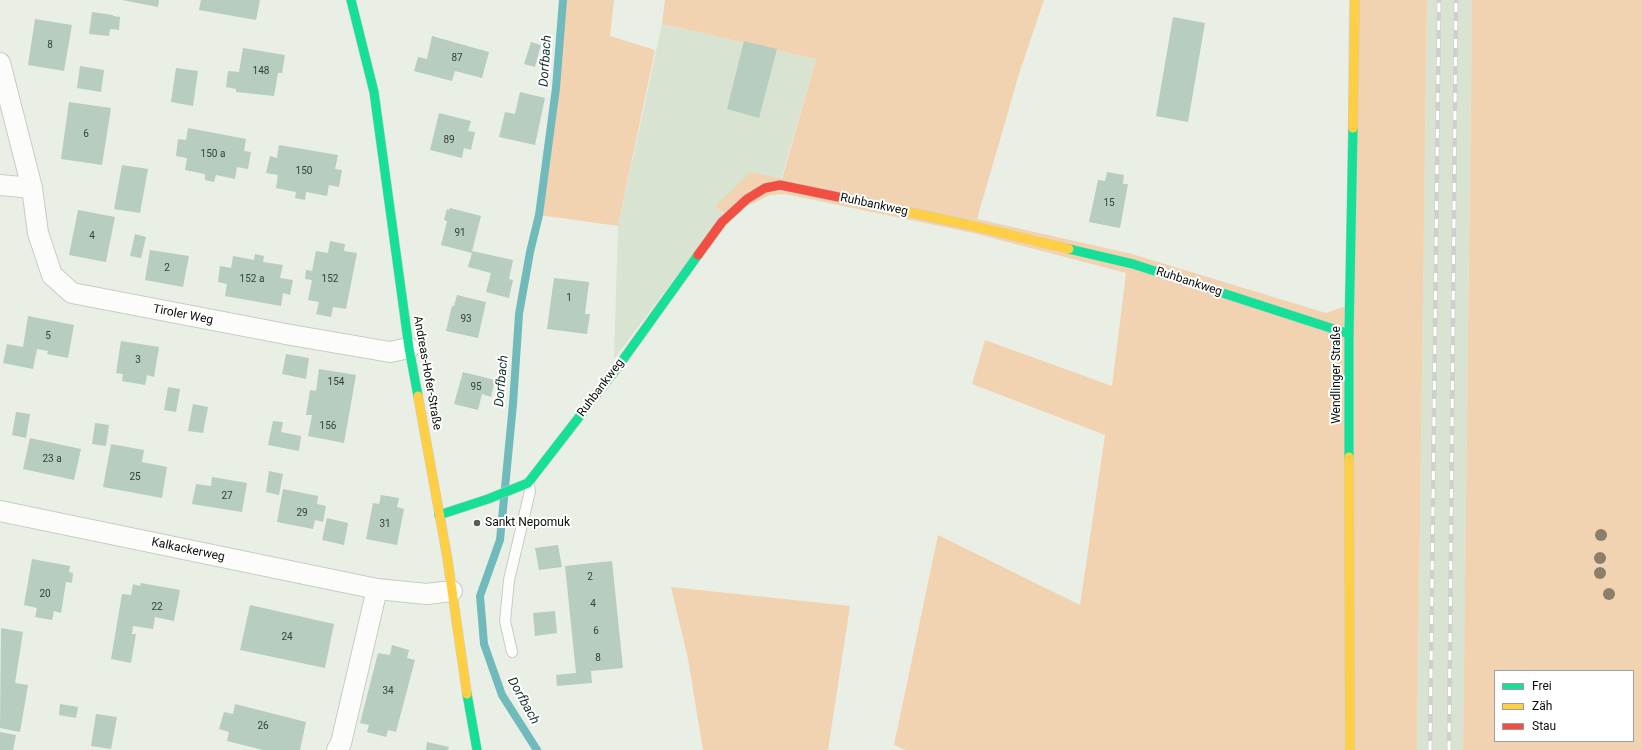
<!DOCTYPE html>
<html>
<head>
<meta charset="utf-8">
<style>
  body { margin:0 }
  #map { position:relative; width:1642px; height:750px; overflow:hidden; background:#e9efe4; font-family:Roboto,sans-serif }
  canvas { display:block }
  .legend { position:absolute; left:1494px; top:670px; width:140px; height:72px; box-sizing:border-box; background:#fff; border:1px solid #9d9f9c; margin:0; padding:5px 7px; list-style:none; font-size:12px; color:#0b0e08 }
  .legend li { display:flex; align-items:center; gap:8px; height:20px }
  .legend b { width:20px; border:1px solid #9d9f9c }
</style>
</head>
<body>
<div id="map">
<canvas width="1642" height="750"></canvas>
<ul class="legend">
<li><b style="height:5px;background:#16e098"></b>Frei</li>
<li><b style="height:5px;background:#ffcf43"></b>Zäh</li>
<li><b style="height:5px;background:#f24e42"></b>Stau</li>
</ul>
</div>
<script>
const context = document.querySelector('canvas').getContext('2d');
context.lineJoin = 'round';
function fill(path, color) {
  context.fillStyle = color;
  context.fill(path, 'evenodd');
}
function strokePath(path, color, width, dash) {
  context.strokeStyle = color;
  context.lineWidth = width;
  context.lineCap = dash ? 'butt' : 'round';
  context.setLineDash(dash || []);
  context.stroke(path);
}
function write(font, color, halo, rows, align = 'center') {
  context.font = font + ' Roboto,sans-serif';
  context.lineWidth = 4;
  context.setLineDash([]);
  context.textBaseline = 'middle';
  context.strokeStyle = halo;
  context.fillStyle = color;
  for (const [text, x, y, turn = 0] of rows) {
    context.save();
    context.translate(x, y);
    context.rotate((+turn || 0) * Math.PI / 180);
    context.textAlign = isNaN(turn) ? turn : align;
    if (halo) context.strokeText(text, 0, 0);
    context.fillText(text, 0, 0);
    context.restore();
  }
}
const built = new Path2D(`
  M 1427,0 L 1472,0 L 1463,750 L 1417,750 Z
  M 662,24 L 816,59 L 781,179 L 715,206 L 723,214 L 614,359 L 618,226 Z`);
const green = new Path2D(`
  M 563,0 L 614,0 L 610,36 L 655,50 L 618,226 L 539,215 L 556,88 Z
  M 665,0 L 1044,0 L 1019,74 L 977,219 L 1132,254 L 1326,313 L 1346,306 L 1349,0 L 1427,0 L 1417,750 L 906,750 L 894,745 L 938,535 L 1080,605 L 1105,435 L 972,384 L 985,340 L 1112,386 L 1126,273 L 973,233 L 785,194 L 770,195 L 752,204 L 723,213 L 715,206 L 751,172 L 782,179 L 816,59 L 662,24 Z
  M 1472,0 L 1642,0 L 1642,750 L 1463,750 ZM 1495,671 L 1633,671 L 1633,741 L 1495,741 Z
  M 671,587 L 850,606 L 828,750 L 703,750 L 688,659 Z`);
const stream = new Path2D(`
  M 537,750 L 502,695 L 484,644 L 480,596 L 500,540 L 513,404 L 519,314 L 530,252 L 539,215 L 556,88 L 563,0`);
const building = new Path2D(`
  M 122,0 L 159,0 L 158,7 Z
  M 201,0 L 260,0 L 256,20 L 199,10 Z
  M 92,12 L 113,15 L 113,16 L 120,17 L 119,30 L 110,29 L 109,36 L 89,34 Z
  M 1173,17 L 1205,23 L 1188,122 L 1156,116 Z
  M 35,19 L 72,25 L 64,71 L 28,65 Z
  M 432,36 L 489,52 L 482,78 L 455,71 L 452,81 L 414,71 L 418,57 L 427,59 Z
  M 744,41 L 777,49 L 759,118 L 727,109 Z
  M 531,42 L 541,45 L 535,67 L 524,64 Z
  M 243,48 L 285,55 L 282,73 L 278,73 L 274,96 L 236,92 L 236,89 L 226,87 L 228,71 L 239,72 Z
  M 80,66 L 104,70 L 101,92 L 77,88 Z
  M 176,68 L 198,71 L 193,106 L 171,102 Z
  M 520,92 L 545,98 L 535,145 L 499,137 L 505,112 L 515,114 Z
  M 69,102 L 111,108 L 102,165 L 61,159 Z
  M 439,113 L 471,121 L 468,131 L 475,132 L 471,150 L 464,148 L 462,158 L 430,150 Z
  M 188,128 L 246,139 L 244,151 L 251,152 L 248,169 L 237,167 L 235,179 L 216,175 L 214,182 L 205,180 L 205,174 L 185,170 L 187,158 L 176,156 L 178,139 L 186,140 Z
  M 279,145 L 338,155 L 335,169 L 342,170 L 339,187 L 329,185 L 327,196 L 306,192 L 305,200 L 295,198 L 296,192 L 276,188 L 278,175 L 266,173 L 270,156 L 277,158 Z
  M 122,165 L 148,169 L 140,213 L 114,209 Z
  M 1107,172 L 1124,175 L 1123,184 L 1128,184 L 1120,228 L 1089,222 L 1098,180 L 1105,181 Z
  M 450,208 L 481,216 L 472,251 L 513,260 L 509,279 L 513,280 L 509,298 L 486,292 L 491,273 L 468,267 L 472,253 L 441,245 L 447,221 L 444,220 L 447,209 L 449,210 Z
  M 78,210 L 115,217 L 106,262 L 69,255 Z
  M 135,234 L 146,237 L 141,258 L 130,256 Z
  M 330,241 L 345,244 L 344,251 L 357,253 L 346,309 L 333,307 L 331,317 L 316,314 L 319,302 L 308,300 L 312,280 L 305,279 L 306,270 L 312,271 L 316,251 L 328,253 Z
  M 150,250 L 189,256 L 183,287 L 145,280 Z
  M 255,254 L 264,256 L 263,262 L 283,265 L 280,278 L 293,280 L 290,295 L 283,293 L 281,306 L 225,296 L 227,284 L 218,282 L 220,266 L 231,268 L 233,256 L 254,260 Z
  M 554,278 L 589,282 L 585,314 L 590,314 L 587,334 L 547,329 Z
  M 457,295 L 486,302 L 478,338 L 446,331 L 452,306 L 454,306 Z
  M 28,316 L 74,325 L 68,358 L 47,354 L 48,351 L 37,349 L 33,369 L 3,363 L 7,344 L 23,347 Z
  M 121,341 L 159,347 L 154,377 L 147,375 L 145,385 L 122,381 L 123,374 L 116,373 Z
  M 286,354 L 309,358 L 306,379 L 282,374 Z
  M 319,369 L 356,375 L 344,443 L 308,436 L 312,415 L 306,415 L 310,390 L 316,391 Z
  M 463,372 L 495,380 L 491,397 L 482,394 L 478,410 L 454,404 Z
  M 168,387 L 180,389 L 176,412 L 164,410 Z
  M 193,404 L 208,407 L 203,433 L 188,431 Z
  M 16,412 L 30,414 L 26,438 L 12,435 Z
  M 273,421 L 283,422 L 281,432 L 301,436 L 299,451 L 268,445 Z
  M 95,423 L 109,425 L 106,446 L 92,444 Z
  M 30,438 L 81,449 L 74,480 L 23,469 Z
  M 111,444 L 144,450 L 142,462 L 167,467 L 162,498 L 103,487 Z
  M 269,471 L 283,474 L 279,495 L 266,492 Z
  M 212,477 L 247,483 L 242,512 L 192,504 L 196,484 L 211,486 Z
  M 283,489 L 318,496 L 317,504 L 326,506 L 323,522 L 315,520 L 313,529 L 277,522 Z
  M 381,495 L 399,498 L 397,507 L 404,509 L 397,545 L 366,539 L 373,503 L 379,504 Z
  M 327,518 L 348,523 L 344,545 L 322,540 Z
  M 558,545 L 562,567 L 539,570 L 535,548 Z
  M 32,559 L 70,566 L 69,572 L 73,573 L 72,583 L 66,582 L 61,613 L 54,611 L 52,620 L 35,617 L 37,608 L 24,605 Z
  M 612,561 L 623,668 L 591,671 L 592,683 L 557,686 L 556,675 L 576,673 L 565,566 Z
  M 141,583 L 180,590 L 174,621 L 155,617 L 153,629 L 133,626 L 132,634 L 136,634 L 131,663 L 111,659 L 122,594 L 131,595 L 133,584 L 140,586 Z
  M 250,605 L 334,624 L 325,668 L 240,650 Z
  M 555,611 L 557,633 L 535,636 L 533,613 Z
  M 1,628 L 23,632 L 15,683 L 28,685 L 20,732 L 0,728 Z
  M 392,645 L 409,650 L 407,658 L 415,660 L 396,732 L 388,730 L 386,737 L 367,732 L 369,725 L 360,723 L 378,653 L 390,655 Z
  M 60,704 L 78,707 L 76,718 L 59,715 Z
  M 235,704 L 306,722 L 300,750 L 263,750 L 227,741 L 229,732 L 219,729 L 224,712 L 233,714 Z
  M 96,714 L 117,717 L 111,749 L 91,746 Z
  M 0,732 L 16,735 L 13,750 L 0,750 Z
  M 427,742 L 449,747 L 448,750 L 426,750 Z`);
const lane = new Path2D(`
  M 512,652 L 505,621 L 509,580 L 530,491 L 528,483`);
const street = new Path2D(`
  M 0,63 L 32,188 L 0,185
  M 32,188 L 38,233 L 52,275 L 72,293 L 291,335 L 390,352 L 409,348
  M 0,511 L 377,589 L 427,594 L 452,591
  M 337,750 L 341,743 L 377,589`);
const fast = new Path2D(`
  M 351,0 L 374,92 L 409,348 L 418,396
  M 1069,249 L 1133,264 L 1349,334
  M 1349,457 L 1349,334 L 1353,128
  M 439,515 L 488,499 L 528,483 L 617,368 L 698,255
  M 467,694 L 477,750`);
const slow = new Path2D(`
  M 1353,128 L 1355,0
  M 848,199 L 969,225 L 1069,249
  M 418,396 L 447,556 L 467,694
  M 1349,457 L 1350,750`);
const jam = new Path2D(`
  M 698,255 L 722,222 L 747,199 L 765,188 L 780,185 L 848,199`);
const rail = new Path2D(`
  M 1430,750 L 1439,0
  M 1449,750 L 1456,0`);
const trees = [
  [1601,535],
  [1600,558],
  [1600,573],
  [1609,594]
];
const markers = [
  [477,523,4,"#595d55"]
];
const numberNames = [
  ["8",50,45],
  ["87",457,58],
  ["148",261,71],
  ["6",86,134],
  ["89",449,140],
  ["150 a",213,154],
  ["150",304,171],
  ["15",1109,203],
  ["91",460,233],
  ["4",92,236],
  ["2",167,268],
  ["152 a",252,279],
  ["152",330,279],
  ["1",569,298],
  ["93",466,319],
  ["5",48,336],
  ["3",138,360],
  ["154",336,382],
  ["95",476,387],
  ["156",328,426],
  ["23 a",52,459],
  ["25",135,477],
  ["27",227,496],
  ["29",302,513],
  ["31",385,524],
  ["2",590,577],
  ["20",45,594],
  ["4",593,604],
  ["22",157,607],
  ["6",596,631],
  ["24",287,637],
  ["8",598,658],
  ["34",388,691],
  ["26",263,726]
];
const streetNames = [
  ["Ruhbankweg",874,205,12],
  ["Ruhbankweg",1189,282,18],
  ["Tiroler Weg",183,315,11],
  ["Andreas-Hofer-Straße",427,373,80],
  ["Wendlinger Straße",1337,375,-90],
  ["Ruhbankweg",601,388,-53],
  ["Kalkackerweg",188,550,12]
];
const poiNames = [
  ["Sankt Nepomuk",485,523]
];
const waterNames = [
  ["Dorfbach",546,61,-86],
  ["Dorfbach",502,381,-85],
  ["Dorfbach",523,701,61]
];
fill(built, '#d9e3d2');
fill(green, '#f1d3b2');
strokePath(stream, '#70babb', 8);
fill(building, '#b6cdc0');
strokePath(lane, '#c8ccc5', 12);
strokePath(street, '#c8ccc5', 22);
strokePath(fast, '#c8ccc5', 10);
strokePath(slow, '#c8ccc5', 10);
strokePath(jam, '#c8ccc5', 10);
strokePath(lane, '#fcfdfb', 10);
strokePath(street, '#fcfdfb', 20);
strokePath(fast, '#16e098', 9);
strokePath(slow, '#ffcf43', 9);
strokePath(jam, '#f24e42', 9);
strokePath(rail, '#cfd0ce', 4.5);
strokePath(rail, '#fff', 3, [9]);
context.fillStyle = '#8c7f6a';
for (const [x, y] of trees) {
  context.beginPath();
  context.arc(x, y, 6, 0, 2 * Math.PI);
  context.fill();
}
for (const [x, y, r, color] of markers) {
  const dot = new Path2D();
  dot.arc(x, y, r, 0, 2 * Math.PI);
  context.fillStyle = color;
  context.fill(dot);
  strokePath(dot, '#fff', 1.5);
}
write('10px', '#363e36', null, numberNames);
write('12px', '#0b0e08', '#fff', streetNames);
write('12px', '#0b0e08', '#fff', poiNames, 'left');
write('italic 13px', '#1b3233', '#fff', waterNames);
</script>
</body>
</html>
